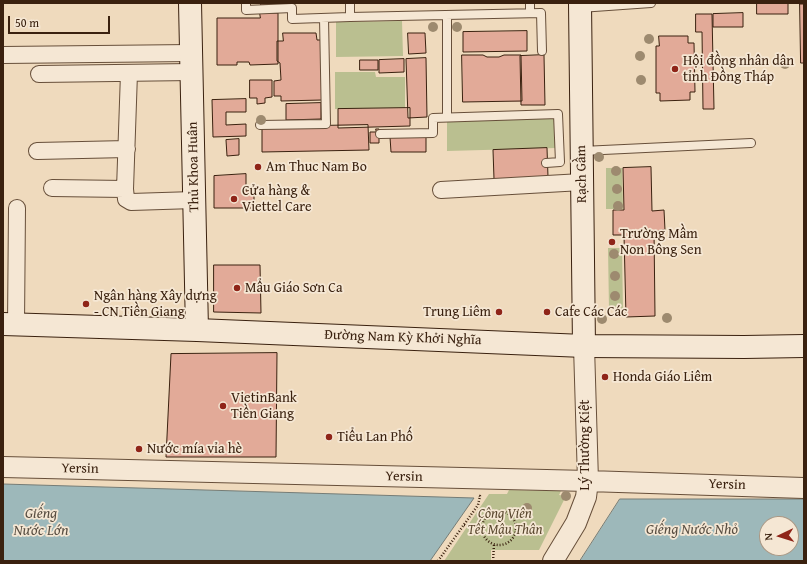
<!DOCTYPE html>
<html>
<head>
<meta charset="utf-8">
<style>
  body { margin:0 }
  #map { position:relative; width:807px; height:564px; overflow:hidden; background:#efdabd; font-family:"Gentium Book Plus",serif }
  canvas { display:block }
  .frame { position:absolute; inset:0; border:4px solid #3a210f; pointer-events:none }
  .north { position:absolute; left:759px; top:516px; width:40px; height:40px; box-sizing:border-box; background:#f5e7d4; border:1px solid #aa9885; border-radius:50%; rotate:266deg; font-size:11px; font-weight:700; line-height:16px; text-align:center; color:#3a210f }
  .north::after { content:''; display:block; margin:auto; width:14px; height:18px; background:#8f2418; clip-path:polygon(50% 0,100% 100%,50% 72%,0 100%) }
  .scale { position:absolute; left:8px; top:16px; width:102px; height:18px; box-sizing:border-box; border:2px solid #3a210f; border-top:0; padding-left:5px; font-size:12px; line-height:14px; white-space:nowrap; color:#3a210f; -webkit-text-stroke:3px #f5e7d4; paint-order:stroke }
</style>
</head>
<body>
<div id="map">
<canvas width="807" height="564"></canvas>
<div class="frame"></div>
<div class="north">N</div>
<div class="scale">50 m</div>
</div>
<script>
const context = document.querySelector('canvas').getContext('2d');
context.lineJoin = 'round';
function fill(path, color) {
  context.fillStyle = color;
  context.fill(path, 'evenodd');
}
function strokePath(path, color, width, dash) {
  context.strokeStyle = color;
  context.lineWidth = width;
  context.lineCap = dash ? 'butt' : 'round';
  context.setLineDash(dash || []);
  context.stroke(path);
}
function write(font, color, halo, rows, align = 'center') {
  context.font = font + ' "Gentium Book Plus",serif';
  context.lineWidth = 3.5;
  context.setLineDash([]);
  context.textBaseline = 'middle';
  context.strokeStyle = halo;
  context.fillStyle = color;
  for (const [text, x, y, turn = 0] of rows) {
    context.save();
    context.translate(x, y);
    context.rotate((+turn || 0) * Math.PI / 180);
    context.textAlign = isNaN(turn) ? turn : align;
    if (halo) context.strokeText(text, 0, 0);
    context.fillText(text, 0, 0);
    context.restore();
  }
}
const green = new Path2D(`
  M 402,21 L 403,56 L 336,57 L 336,22 Z
  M 335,72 L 375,72 L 376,77 L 405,77 L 405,108 L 335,109 Z
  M 555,114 L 556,148 L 447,151 L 447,117 Z
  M 606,168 L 622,168 L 623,209 L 606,209 Z
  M 608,248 L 622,248 L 623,309 L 609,309 Z
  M 509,490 L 561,491 L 559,495 L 566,496 L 539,550 L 491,550 L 491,561 L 444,561 L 489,494 L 507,494 Z`);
const water = new Path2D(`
  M 3,484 L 474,498 L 430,561 L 3,561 Z
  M 620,499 L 804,499 L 804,561 L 580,561 ZM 767,524 L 791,524 L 791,548 L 767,548 Z`);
const building = new Path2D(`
  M 261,3 L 285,3 L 286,4 L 261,5 Z
  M 757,3 L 788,3 L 788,14 L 757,14 Z
  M 800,4 L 804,4 L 804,63 L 801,63 Z
  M 260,13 L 278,13 L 278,64 L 250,65 L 249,62 L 237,62 L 237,65 L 217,65 L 217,18 L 260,18 Z
  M 743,13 L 743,27 L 713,27 L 713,14 Z
  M 696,14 L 712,14 L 714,109 L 703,109 L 702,32 L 696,32 Z
  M 527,31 L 527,51 L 463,52 L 463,32 Z
  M 283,33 L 316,33 L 317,40 L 324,40 L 322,100 L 281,101 L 281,96 L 274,96 L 274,81 L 281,80 L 280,63 L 277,61 L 277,41 L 283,41 Z
  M 408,33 L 425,33 L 426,53 L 409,54 Z
  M 659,36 L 688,36 L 688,43 L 694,43 L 695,92 L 690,92 L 690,100 L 660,101 L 660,93 L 656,93 L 656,46 L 659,46 Z
  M 462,55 L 483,55 L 487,57 L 499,57 L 504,55 L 521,55 L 522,101 L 463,102 Z
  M 544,55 L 545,105 L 521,105 L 520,56 Z
  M 426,58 L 427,117 L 408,118 L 406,59 Z
  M 404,59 L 404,72 L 379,73 L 379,60 Z
  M 360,60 L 378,60 L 378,70 L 360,70 Z
  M 250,80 L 272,80 L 272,97 L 265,98 L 265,103 L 257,104 L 257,98 L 250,98 Z
  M 246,99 L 246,112 L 226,112 L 226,125 L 246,124 L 246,136 L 213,137 L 212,100 Z
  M 321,103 L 321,119 L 286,120 L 286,104 Z
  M 410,108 L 410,126 L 338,128 L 338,109 Z
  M 368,125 L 369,150 L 262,152 L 262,127 Z
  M 376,129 L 379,129 L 379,143 L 370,143 L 370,132 L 376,132 Z
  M 426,136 L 426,152 L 391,152 L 390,137 Z
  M 239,139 L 239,155 L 227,156 L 226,140 Z
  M 547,148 L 548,177 L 494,179 L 493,150 Z
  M 651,167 L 652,211 L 664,210 L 665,230 L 654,231 L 655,316 L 626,317 L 624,235 L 613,235 L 613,210 L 624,210 L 623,168 Z
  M 246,174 L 246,191 L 254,190 L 254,208 L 214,208 L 214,176 Z
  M 214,265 L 260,265 L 261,313 L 214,312 Z
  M 277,353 L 276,457 L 166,457 L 171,354 Z`);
const path = new Path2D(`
  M482 528a17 17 0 1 1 34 0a17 17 0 1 1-34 0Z
  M 464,525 L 481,527
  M 438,561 L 478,505 L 480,496 L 478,495
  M 493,561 L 494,545`);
const service = new Path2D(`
  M 246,3 L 246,10 L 292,8 L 292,19 L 350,17
  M 350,3 L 350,17 L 541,13 L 542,51
  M 580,8 L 651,3
  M 530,13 L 530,3
  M 447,15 L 447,117
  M 260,125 L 326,124 L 324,18
  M 380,134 L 433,133 L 433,118 L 558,114 L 560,162 L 546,163
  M 582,151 L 751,143`);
const minor = new Path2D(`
  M 3,55 L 191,53
  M 39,74 L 192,72
  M 37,151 L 127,149
  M 52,188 L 125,189 L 126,199 L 131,202 L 194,200
  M 125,189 L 129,73
  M 441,190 L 582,182
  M 16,324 L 17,208`);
const tertiary = new Path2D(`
  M 3,467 L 588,481 L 804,488
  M 553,561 L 576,523 L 586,497 L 588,481 L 584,346`);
const secondary = new Path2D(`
  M 190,3 L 197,330
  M 580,3 L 584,346
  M 3,324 L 197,330 L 584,346 L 744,347 L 804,346`);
const trees = [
  [433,27],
  [457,27],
  [649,39],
  [640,56],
  [785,64],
  [641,80],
  [261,120],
  [599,157],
  [616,171],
  [617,189],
  [618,206],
  [614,254],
  [615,276],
  [615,296],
  [667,318],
  [602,319],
  [566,496],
  [527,508]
];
const markers = [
  [675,69,4,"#8f2418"],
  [258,167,4,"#8f2418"],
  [234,199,4,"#8f2418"],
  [612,242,4,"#8f2418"],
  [237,288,4,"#8f2418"],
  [86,304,4,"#8f2418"],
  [499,312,4,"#8f2418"],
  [547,312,4,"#8f2418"],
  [605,377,4,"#8f2418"],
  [223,406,4,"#8f2418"],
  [329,437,4,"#8f2418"],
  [139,449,4,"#8f2418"]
];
const poiNames = [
  ["Hội đồng nhân dân",683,61],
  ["tỉnh Đồng Tháp",683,77],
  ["Am Thuc Nam Bo",266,167],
  ["Cửa hàng &",242,191],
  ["Viettel Care",242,207],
  ["Trường Mầm",620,234],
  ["Non Bông Sen",620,250],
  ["Mẩu Giáo Sơn Ca",245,288],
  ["Ngân hàng Xây dựng",94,296],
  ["- CN Tiền Giang",94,312],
  ["Trung Liêm",491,312,"right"],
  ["Cafe Các Các",555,312],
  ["Honda Giáo Liêm",613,377],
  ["VietinBank",231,398],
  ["Tiền Giang",231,414],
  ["Tiểu Lan Phố",337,437],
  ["Nước mía vỉa hè",147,449]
];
const streetNames = [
  ["Thủ Khoa Huân",194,167,-91],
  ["Rạch Gầm",582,174,-91],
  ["Đường Nam Kỳ Khởi Nghĩa",403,338,2],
  ["Lý Thường Kiệt",585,445,-90],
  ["Yersin",80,469,1],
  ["Yersin",404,477,1],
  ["Yersin",727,485,2]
];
const parkNames = [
  ["Công Viên",505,514],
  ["Tết Mậu Thân",505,530]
];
const waterNames = [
  ["Giếng",41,514],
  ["Nước Lớn",41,531],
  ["Giếng Nước Nhỏ",692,530]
];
fill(green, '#babf90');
fill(water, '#9db8ba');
strokePath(water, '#757c76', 1);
fill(building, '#e2aa98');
strokePath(building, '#3a210f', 1);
strokePath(service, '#674f3a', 10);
strokePath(minor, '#674f3a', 18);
strokePath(tertiary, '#674f3a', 22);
strokePath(secondary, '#3a210f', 24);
strokePath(path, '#3a210f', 2.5, [1, 2]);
strokePath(service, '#f5e7d4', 8);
strokePath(minor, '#f5e7d4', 16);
strokePath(tertiary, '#f5e7d4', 20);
strokePath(secondary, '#f5e7d4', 22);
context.fillStyle = '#9d8a6f';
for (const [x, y] of trees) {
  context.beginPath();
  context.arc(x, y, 5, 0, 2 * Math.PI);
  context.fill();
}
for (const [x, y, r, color] of markers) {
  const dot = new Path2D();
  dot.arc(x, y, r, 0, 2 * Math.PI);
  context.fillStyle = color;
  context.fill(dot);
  strokePath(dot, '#f5e7d4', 1.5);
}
write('14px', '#3a210f', '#f5e7d4', poiNames, 'left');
write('14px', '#3a210f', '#f5e7d4', streetNames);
write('italic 14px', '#5a482f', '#f5e7d4', parkNames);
write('italic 15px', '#584e42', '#f5e7d4', waterNames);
</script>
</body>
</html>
